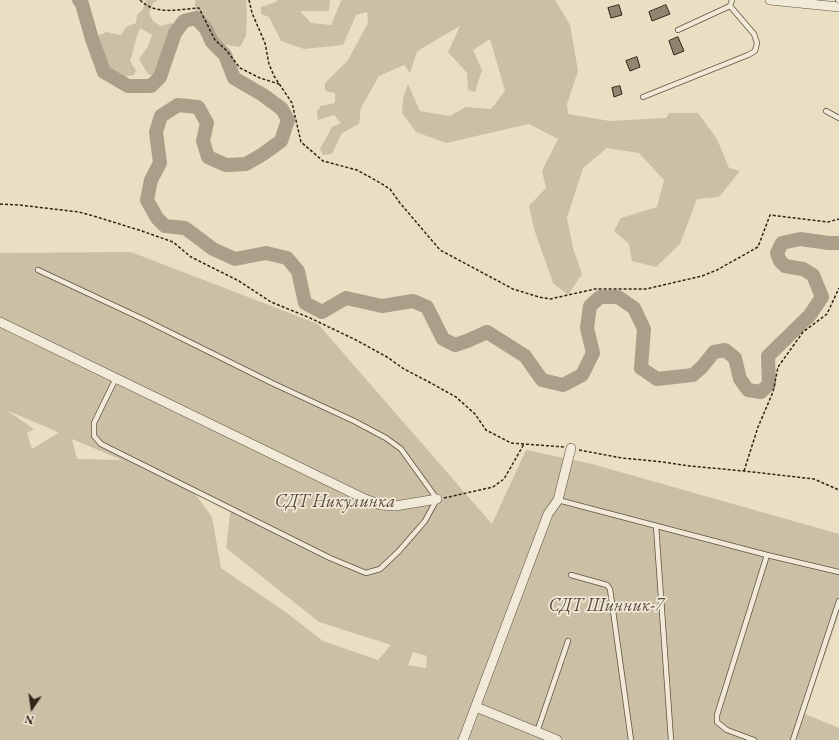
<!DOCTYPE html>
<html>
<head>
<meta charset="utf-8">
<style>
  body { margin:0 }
  #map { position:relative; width:839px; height:740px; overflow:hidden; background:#ebdfc3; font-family:"EB Garamond",serif }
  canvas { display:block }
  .north { position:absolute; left:12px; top:688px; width:40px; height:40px; -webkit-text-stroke:3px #f2ead8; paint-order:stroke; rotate:193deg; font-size:11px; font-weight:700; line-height:16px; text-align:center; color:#302317 }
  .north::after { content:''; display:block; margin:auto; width:14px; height:18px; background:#302317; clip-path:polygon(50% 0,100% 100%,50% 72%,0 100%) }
</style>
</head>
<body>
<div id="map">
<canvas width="839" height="740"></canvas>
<div class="north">N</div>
</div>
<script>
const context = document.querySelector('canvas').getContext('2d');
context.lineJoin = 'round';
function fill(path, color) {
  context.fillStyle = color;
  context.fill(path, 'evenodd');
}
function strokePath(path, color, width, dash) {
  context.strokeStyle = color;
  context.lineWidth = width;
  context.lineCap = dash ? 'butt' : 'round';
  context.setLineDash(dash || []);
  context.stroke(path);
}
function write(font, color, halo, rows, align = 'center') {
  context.font = font + ' "EB Garamond",serif';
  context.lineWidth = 3.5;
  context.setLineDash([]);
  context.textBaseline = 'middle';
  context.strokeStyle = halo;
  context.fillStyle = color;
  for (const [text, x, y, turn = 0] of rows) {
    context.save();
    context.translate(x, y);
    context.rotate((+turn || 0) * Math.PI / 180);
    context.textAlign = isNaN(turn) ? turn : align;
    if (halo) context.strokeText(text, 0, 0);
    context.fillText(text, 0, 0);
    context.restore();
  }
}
const green = new Path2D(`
  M 146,0 L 158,0 L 153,3 L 149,14 L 154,22 L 161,26 L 171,23 L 179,27 L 175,33 L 160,77 L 148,74 L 139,59 L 148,46 L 152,35 L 140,28 C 135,39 134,50 130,61 L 136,70 L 134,75 L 122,77 L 114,71 L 104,72 L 92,39 L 106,32 L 121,35 L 126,27 L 136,23 L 137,15 L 143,9 Z
  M 195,0 L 246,0 L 247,17 L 246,36 L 240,47 L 227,45 L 212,42 L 206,29 L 196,18 L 195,7 Z
  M 277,0 L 330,0 L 329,11 L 300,11 L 311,23 L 331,25 L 341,1 L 342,0 L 555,0 L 570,25 L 578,71 L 567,104 L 568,114 L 610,121 L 666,118 L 669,113 L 698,113 L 717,139 L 729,168 L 740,171 L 719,197 L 697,199 L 680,244 L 656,267 L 632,261 L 629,244 L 614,231 L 621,218 L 657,207 L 664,180 L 639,153 L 607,148 L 583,168 L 567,218 L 573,248 L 582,274 L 568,295 L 553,283 L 534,229 L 529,206 L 546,188 L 542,171 L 558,139 L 529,124 L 446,143 L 416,132 L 402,113 L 403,98 L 408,84 L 420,111 L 450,116 L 466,107 L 491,109 L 505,91 L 490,39 L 473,50 L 482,70 L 475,92 L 468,90 L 467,73 L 448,52 L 460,26 L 424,47 L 417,52 L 410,73 L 404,65 L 379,76 L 361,108 L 359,124 L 342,133 L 332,154 L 323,155 L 320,149 L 332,127 L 341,123 L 334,115 L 318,120 L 317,111 L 321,106 L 335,103 L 335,93 L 325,91 L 325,83 L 348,60 L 368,23 L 367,12 L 356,15 L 343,45 L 304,49 L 281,41 L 269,17 L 261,14 L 261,7 L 276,2 Z
  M 131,252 L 318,324 L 492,524 L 526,450 L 592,464 L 839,534 L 839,614 L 805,714 L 839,728 L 839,740 L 0,740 L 0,253 ZM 6,410 L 58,432 L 58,433 L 32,449 L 27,433 L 34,429 ZM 72,439 L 122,460 L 77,459 ZM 193,491 L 231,507 L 226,548 L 319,622 L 391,645 L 378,660 L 323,641 L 287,613 L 221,568 L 212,517 ZM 413,652 L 427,656 L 426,668 L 408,665 Z`);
const river = new Path2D(`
  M 79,0 L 82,4 L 92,39 L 104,72 L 128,86 L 151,86 L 160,77 L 175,33 L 184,21 L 196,18 L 206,29 L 212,42 L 225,55 L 234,78 L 263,95 L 282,109 L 288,120 L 281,141 L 263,154 L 246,164 L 226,165 L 208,157 L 203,141 L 207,123 L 198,107 L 178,105 L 161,116 L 156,132 L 160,163 L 151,180 L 147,200 L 157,218 L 165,226 L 185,228 L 213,249 L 235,259 L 266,253 L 287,258 L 298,271 L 305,303 L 322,312 L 346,298 L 382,306 L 413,301 L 427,307 L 443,339 L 455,345 L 467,341 L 487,332 L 525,356 L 542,380 L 563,385 L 582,375 L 593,353 L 587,328 L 590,306 L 600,297 L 618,297 L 634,308 L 644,329 L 641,368 L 657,379 L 693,375 L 702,367 L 714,352 L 725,350 L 735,358 L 740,379 L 748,390 L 761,392 L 769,384 L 768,356 L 810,315 L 822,297 L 813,275 L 803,269 L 785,266 L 780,261 L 777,253 L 782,243 L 800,239 L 829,243 L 839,243`);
const building = new Path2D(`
  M 619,5 L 622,15 L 611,18 L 608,8 Z
  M 666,5 L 670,14 L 652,21 L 649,12 Z
  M 678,37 L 684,51 L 674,55 L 669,41 Z
  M 637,57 L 640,67 L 630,71 L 626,61 Z
  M 620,86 L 622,94 L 614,97 L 612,88 Z`);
const path = new Path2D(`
  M 140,0 C 156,16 179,9 199,8 L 215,40 L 226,50 L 240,68 L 260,78 L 279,84
  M 249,0 L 252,13 L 265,43 L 269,64 L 274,76 L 292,103 L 301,142 L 323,161 L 357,170 L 377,181 L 390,189 L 400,203 L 440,250 L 513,289 L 539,297 L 550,299 L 595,289 L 646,289 L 702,276 L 717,270 L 758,247 L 770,215 L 828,222 L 839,219
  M 0,204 L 19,205 L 79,212 L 97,217 L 142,231 L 173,242 L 191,257 L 239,281 L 271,302 L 308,317 L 356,340 L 387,357 L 404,369 L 429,382 L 456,397 L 475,414 L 486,430 L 511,443 L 564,447
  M 579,450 L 622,458 L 663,462 L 690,466 L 744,471 L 814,479 L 839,490
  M 744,471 L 758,427 L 773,392 L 778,367 L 803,332 L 827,314 L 839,288
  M 444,498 L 493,487 L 504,479 L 524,444`);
const service = new Path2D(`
  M 838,0 L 839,0
  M 678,30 L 730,6
  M 643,97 L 748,55 L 755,51 L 757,43 L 754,34 L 730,6 L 732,0
  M 826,111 L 839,118
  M 38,270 L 145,320 L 272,383 L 354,421 L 386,438 L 401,449 L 437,499 L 425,521 L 399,551 L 380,569 L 366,573 L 330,558 L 101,444 L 94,436 L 94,423 L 116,378
  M 558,500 L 767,555 L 839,572
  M 656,526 L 671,740
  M 571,575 L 607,585 L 610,589 L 631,740
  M 537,732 L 568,641
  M 754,740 L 727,730 L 717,722 L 717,715 L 767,555
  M 793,740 L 839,601`);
const minor = new Path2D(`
  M 770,0 L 839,7
  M 0,322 L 365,499 L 381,505 L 395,506 L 437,499
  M 476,707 L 557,740
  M 463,740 L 548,514 L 558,500 L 571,448`);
const parkNames = [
  ["СДТ Никулинка",335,502],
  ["СДТ Шинник-7",606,606]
];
fill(green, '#cbbfa6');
strokePath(river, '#ab9f89', 14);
fill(building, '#918570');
strokePath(building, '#302317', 1);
strokePath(service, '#5f5242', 6);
strokePath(minor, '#5f5242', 10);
strokePath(path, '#302317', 1.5, [3, 2]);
strokePath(service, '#f2ead8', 4.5);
strokePath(minor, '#f2ead8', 9);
write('italic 18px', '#574a3b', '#f2ead8', parkNames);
</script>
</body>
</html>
